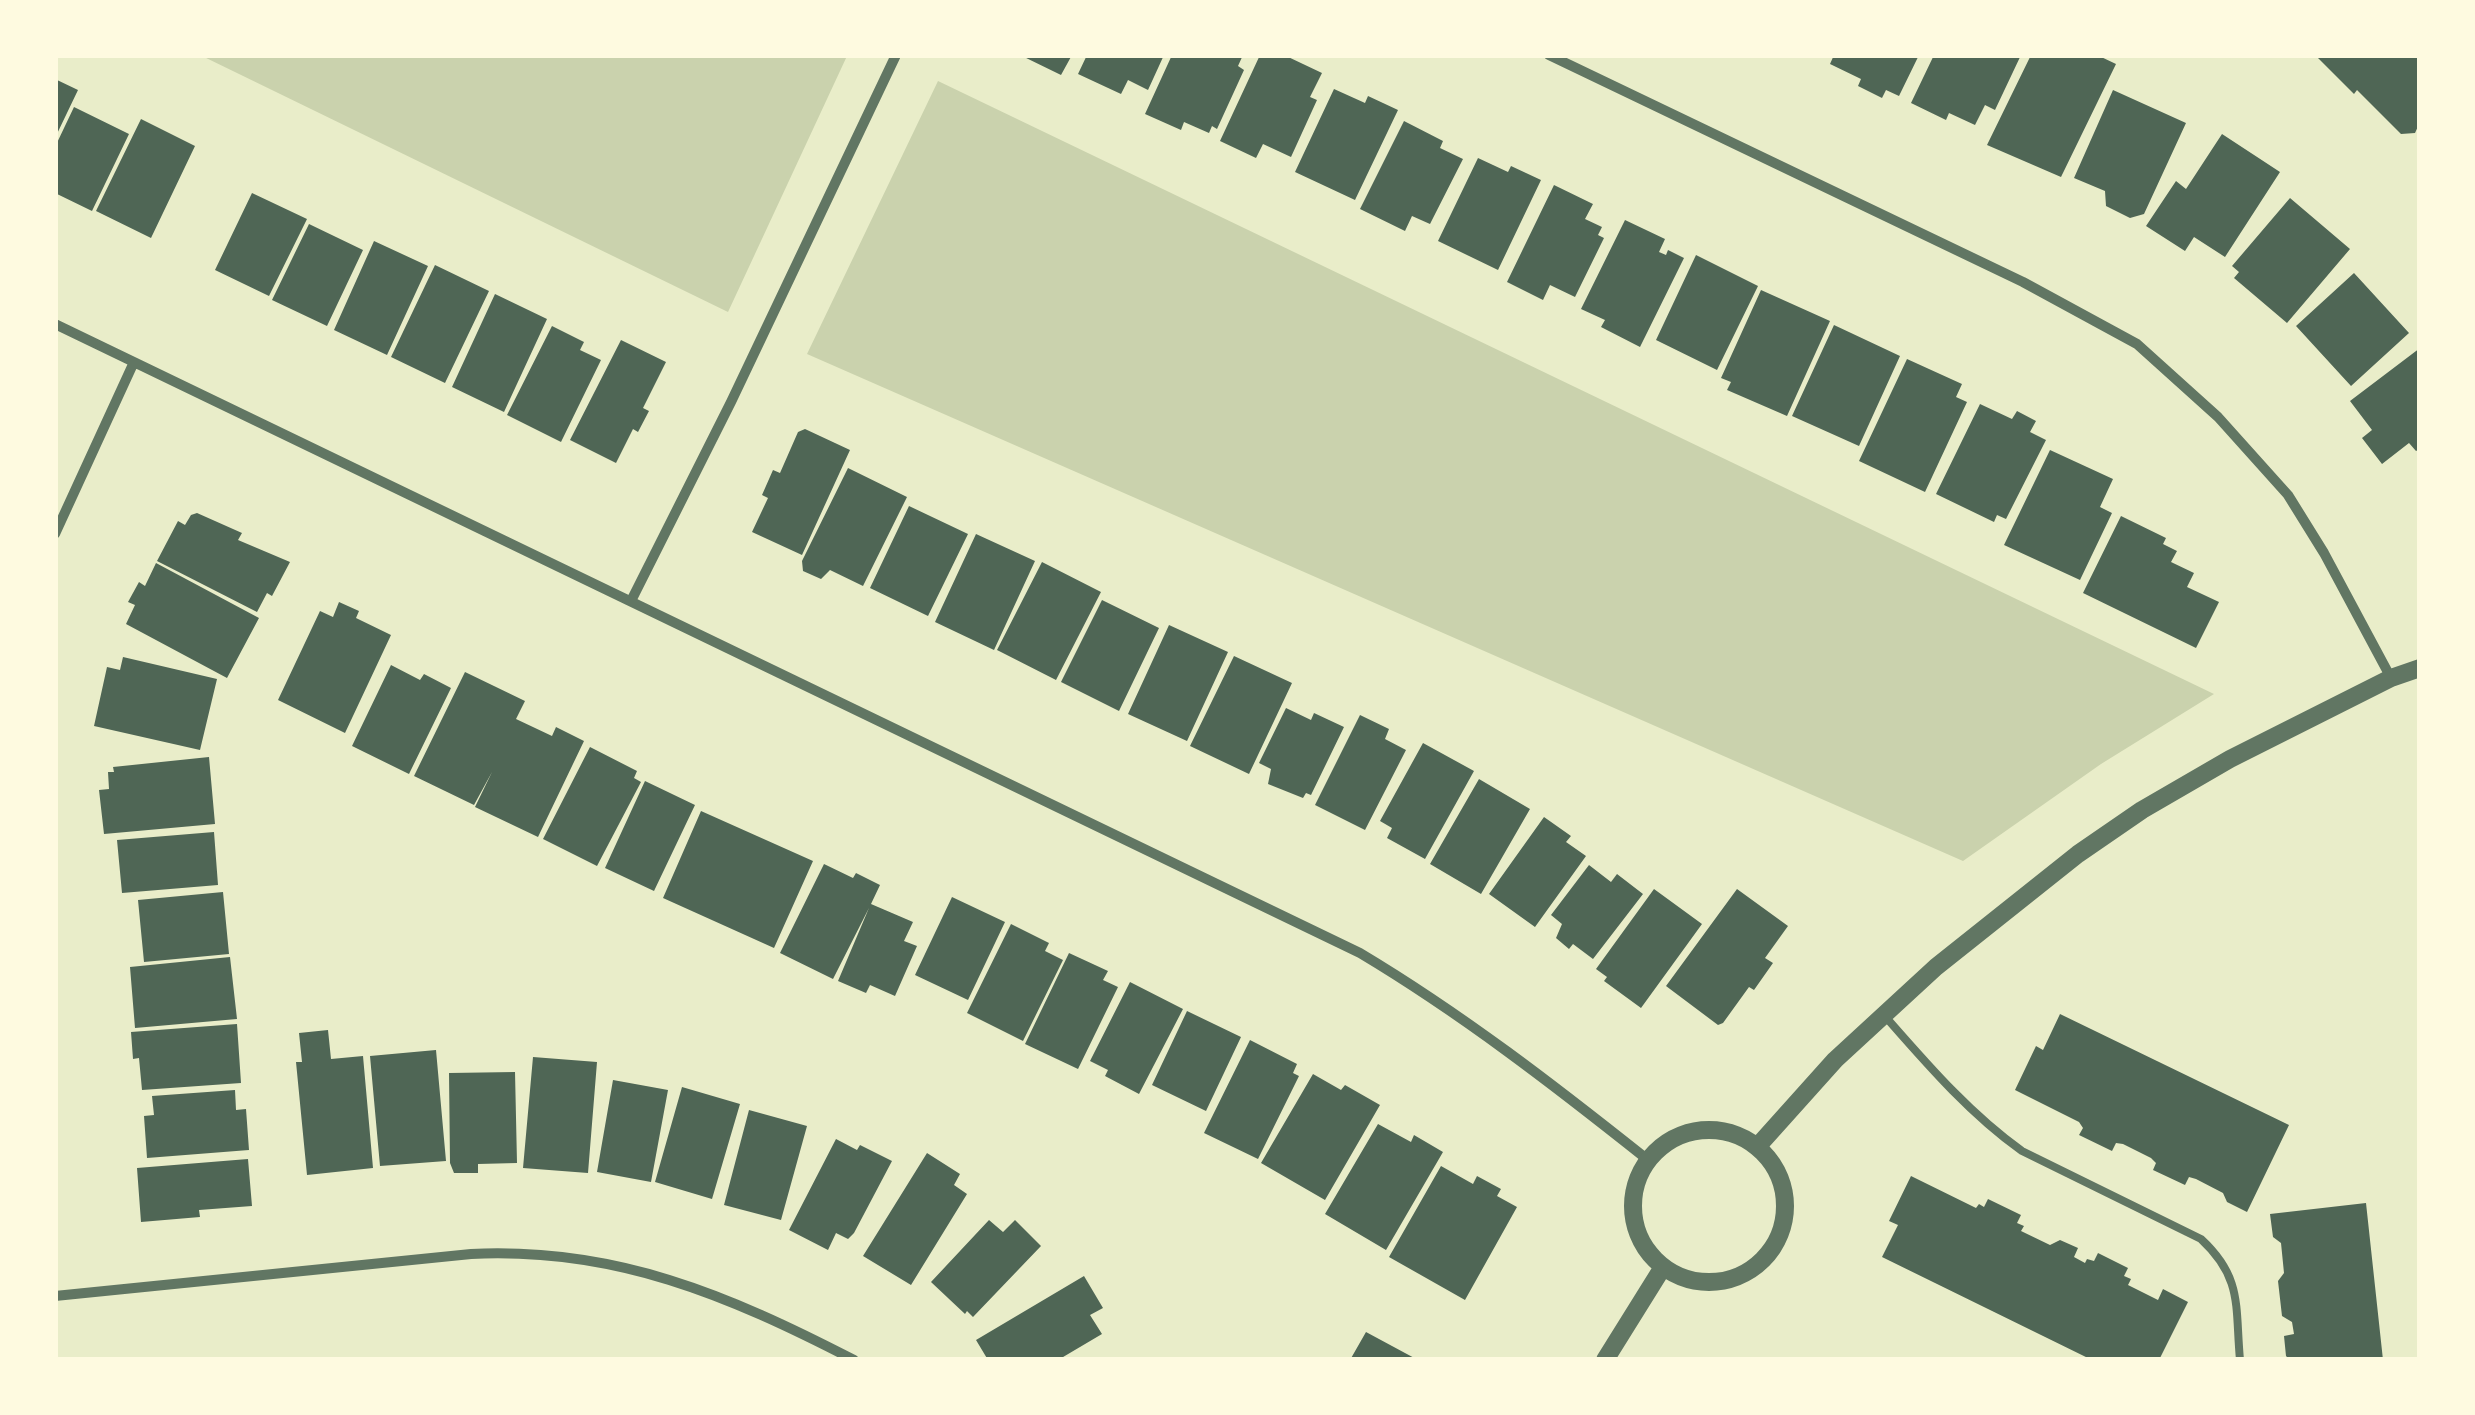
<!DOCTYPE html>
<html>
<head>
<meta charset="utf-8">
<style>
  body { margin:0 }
  #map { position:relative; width:2475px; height:1415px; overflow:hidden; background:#e9edc9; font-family:"Archivo Narrow",sans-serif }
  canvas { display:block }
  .frame { position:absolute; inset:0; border:58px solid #fefae0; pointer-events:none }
</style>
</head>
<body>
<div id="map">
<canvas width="2475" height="1415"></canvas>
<div class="frame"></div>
</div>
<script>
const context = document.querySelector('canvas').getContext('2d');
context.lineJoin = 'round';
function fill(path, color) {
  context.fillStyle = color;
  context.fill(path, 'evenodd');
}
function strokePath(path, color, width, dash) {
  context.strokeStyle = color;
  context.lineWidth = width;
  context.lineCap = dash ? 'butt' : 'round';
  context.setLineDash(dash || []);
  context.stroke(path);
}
const green = new Path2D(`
  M 200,55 L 844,55 L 847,56 L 728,312 Z
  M 938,81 L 2214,694 L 2101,764 L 1963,861 L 807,354 Z`);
const building = new Path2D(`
  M 1020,55 L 1072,55 L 1061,75 Z
  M 1087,55 L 1164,55 L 1148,90 L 1128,80 L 1121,94 L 1078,74 Z
  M 1172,55 L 1243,55 L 1238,66 L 1244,70 L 1217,129 L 1212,126 L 1209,133 L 1184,122 L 1181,130 L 1145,114 Z
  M 1260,55 L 1284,55 L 1322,73 L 1310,97 L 1317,100 L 1291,157 L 1263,144 L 1256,158 L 1220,141 Z
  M 1834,55 L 1919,55 L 1899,96 L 1886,90 L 1882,98 L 1858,86 L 1861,79 L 1830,64 Z
  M 1934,55 L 2021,55 L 1995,110 L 1985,105 L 1975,125 L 1949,113 L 1946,120 L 1911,103 Z
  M 2031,55 L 2097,55 L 2116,64 L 2061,177 L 1987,145 Z
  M 2315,55 L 2420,55 L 2420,122 L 2415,133 L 2401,134 L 2357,90 L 2354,94 Z
  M 55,79 L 78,90 L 55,138 Z
  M 1334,89 L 1365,103 L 1368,96 L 1398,110 L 1355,200 L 1295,172 Z
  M 2113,90 L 2186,123 L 2144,214 L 2130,218 L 2106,206 L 2105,191 L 2074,178 Z
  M 74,107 L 129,134 L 92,211 L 55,193 L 55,147 Z
  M 141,119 L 195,146 L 151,238 L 96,211 Z
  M 1404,121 L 1443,141 L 1440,148 L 1463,159 L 1430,224 L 1412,216 L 1405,231 L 1360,209 Z
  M 2222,134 L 2280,172 L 2225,257 L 2194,237 L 2185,251 L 2146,226 L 2176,181 L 2186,189 Z
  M 1478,158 L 1508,172 L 1511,166 L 1541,180 L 1498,270 L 1438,241 Z
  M 1554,185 L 1593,204 L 1585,219 L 1602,227 L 1598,235 L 1604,238 L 1575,297 L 1550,285 L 1543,300 L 1507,282 Z
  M 252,193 L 307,219 L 269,296 L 215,270 Z
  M 2290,198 L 2350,249 L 2287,323 L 2234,278 L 2239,272 L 2232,266 Z
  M 1625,220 L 1665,239 L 1659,252 L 1666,255 L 1668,250 L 1684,258 L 1640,347 L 1601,327 L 1605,320 L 1581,309 Z
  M 309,224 L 363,250 L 327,326 L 272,300 Z
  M 374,241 L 428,266 L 387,355 L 334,330 Z
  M 1696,255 L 1758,286 L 1717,370 L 1656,340 Z
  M 435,265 L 489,291 L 445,383 L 391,357 Z
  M 2354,273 L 2409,333 L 2351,386 L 2296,326 Z
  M 1761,290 L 1830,321 L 1787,416 L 1727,390 L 1731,382 L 1721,378 Z
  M 495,294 L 547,319 L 504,412 L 452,387 Z
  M 1834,325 L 1900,356 L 1859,446 L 1792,416 Z
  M 552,326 L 584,342 L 580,350 L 601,360 L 561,442 L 507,415 Z
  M 621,340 L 666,362 L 643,408 L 649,411 L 638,432 L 633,429 L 616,463 L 570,440 Z
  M 2420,348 L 2420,449 L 2416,451 L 2409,443 L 2382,464 L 2362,438 L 2372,430 L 2350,401 Z
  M 1907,359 L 1962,384 L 1956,397 L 1967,402 L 1925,492 L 1859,461 Z
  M 1980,404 L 2012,419 L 2017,411 L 2036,421 L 2030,432 L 2046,440 L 2006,519 L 1997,515 L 1994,522 L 1936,494 Z
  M 805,429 L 850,450 L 802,555 L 752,532 L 768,498 L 762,495 L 773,470 L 780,473 L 798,432 Z
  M 2050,450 L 2113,479 L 2100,507 L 2112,513 L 2080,580 L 2004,545 Z
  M 848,468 L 907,497 L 863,586 L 830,570 L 821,579 L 803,571 L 802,561 Z
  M 909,506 L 968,534 L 928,616 L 870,588 Z
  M 197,513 L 242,533 L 238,540 L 290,562 L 272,596 L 267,593 L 257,612 L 157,561 L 178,521 L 185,525 L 191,515 Z
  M 2121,516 L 2166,538 L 2163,544 L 2177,551 L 2171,562 L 2194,573 L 2187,587 L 2219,602 L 2196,648 L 2083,593 Z
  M 976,534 L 1035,561 L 994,650 L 935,622 Z
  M 1042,562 L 1101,592 L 1056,680 L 997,650 Z
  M 156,563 L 259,618 L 227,678 L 126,624 L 135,605 L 128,602 L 139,582 L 145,586 Z
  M 1102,600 L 1159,628 L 1119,711 L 1061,682 Z
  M 339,602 L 359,611 L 356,618 L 391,635 L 345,733 L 278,700 L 320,611 L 333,617 Z
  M 1169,625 L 1228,652 L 1187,741 L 1128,714 Z
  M 1234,656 L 1292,683 L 1249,774 L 1190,746 Z
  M 123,657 L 217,679 L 200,750 L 94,726 L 107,667 L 120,670 Z
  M 391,665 L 420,680 L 424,674 L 451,688 L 409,774 L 352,746 Z
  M 465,672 L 525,701 L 516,719 L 552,736 L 556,727 L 584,741 L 538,837 L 475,807 L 492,772 L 474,805 L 414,776 Z
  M 1286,708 L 1311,720 L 1314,713 L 1344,727 L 1311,795 L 1306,793 L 1303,798 L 1268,784 L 1271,769 L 1259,763 Z
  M 1360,715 L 1389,729 L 1385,739 L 1406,750 L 1365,830 L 1315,805 Z
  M 1423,743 L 1474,771 L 1425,859 L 1387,838 L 1392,828 L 1380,821 Z
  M 590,747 L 637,771 L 634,778 L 641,782 L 597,866 L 543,839 Z
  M 209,757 L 215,824 L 104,834 L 99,790 L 109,789 L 108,772 L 114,772 L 113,767 Z
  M 1479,779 L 1530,809 L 1481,894 L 1430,864 Z
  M 645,781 L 695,805 L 654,891 L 605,868 Z
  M 701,811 L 813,861 L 774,948 L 663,898 Z
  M 1544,817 L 1571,836 L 1566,842 L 1586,856 L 1535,927 L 1489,894 Z
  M 214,832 L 218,885 L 122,893 L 117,840 Z
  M 824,864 L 853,878 L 856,873 L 880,885 L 871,904 L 913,922 L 904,941 L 917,946 L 895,996 L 870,985 L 866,993 L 838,981 L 869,908 L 833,979 L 780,953 Z
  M 1589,865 L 1611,882 L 1617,874 L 1643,894 L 1593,959 L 1573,944 L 1569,949 L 1556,938 L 1562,924 L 1551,915 Z
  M 1654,889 L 1702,924 L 1641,1008 L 1604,981 L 1607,977 L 1596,969 Z
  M 1737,889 L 1788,926 L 1765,958 L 1773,963 L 1754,990 L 1749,987 L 1723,1023 L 1718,1025 L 1666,986 Z
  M 223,892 L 229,954 L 144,962 L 138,900 Z
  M 952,897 L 1005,922 L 968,1000 L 915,975 Z
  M 1011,924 L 1049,943 L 1045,951 L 1063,960 L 1023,1041 L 967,1013 Z
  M 1069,953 L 1108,971 L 1103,980 L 1118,987 L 1078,1069 L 1025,1044 Z
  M 230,957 L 237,1019 L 135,1028 L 130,967 Z
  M 1130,982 L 1183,1009 L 1139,1094 L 1105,1076 L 1108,1070 L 1090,1061 Z
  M 1187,1011 L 1241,1037 L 1206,1111 L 1152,1085 Z
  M 2060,1014 L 2289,1125 L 2247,1212 L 2227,1202 L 2223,1193 L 2196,1179 L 2189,1177 L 2185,1185 L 2153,1170 L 2156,1163 L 2151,1158 L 2123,1144 L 2116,1143 L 2112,1151 L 2079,1135 L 2083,1128 L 2079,1122 L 2015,1090 L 2036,1046 L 2043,1050 Z
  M 237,1024 L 241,1083 L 142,1090 L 139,1058 L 133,1059 L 131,1032 Z
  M 328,1030 L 331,1059 L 363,1056 L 373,1168 L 307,1175 L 296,1062 L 302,1062 L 299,1033 Z
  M 1250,1040 L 1297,1064 L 1293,1073 L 1299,1076 L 1258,1159 L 1204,1133 Z
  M 436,1050 L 446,1161 L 380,1166 L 370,1056 Z
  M 533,1057 L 597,1062 L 588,1173 L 523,1168 Z
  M 515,1072 L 517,1163 L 478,1164 L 478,1173 L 454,1173 L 450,1163 L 449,1073 Z
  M 1313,1074 L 1341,1090 L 1345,1085 L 1380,1105 L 1325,1200 L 1261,1163 Z
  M 613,1080 L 668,1090 L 651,1182 L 597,1172 Z
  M 682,1087 L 740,1104 L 712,1199 L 655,1182 Z
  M 235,1090 L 236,1110 L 246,1109 L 249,1150 L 147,1158 L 144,1116 L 154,1115 L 152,1096 Z
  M 749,1110 L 807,1126 L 781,1220 L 724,1205 Z
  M 1378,1124 L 1411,1142 L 1414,1135 L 1443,1152 L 1386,1250 L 1325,1214 Z
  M 836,1139 L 857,1150 L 860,1145 L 892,1161 L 854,1233 L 848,1239 L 836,1233 L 828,1250 L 789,1230 Z
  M 927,1153 L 960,1174 L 954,1185 L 967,1194 L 911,1285 L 863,1256 Z
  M 248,1159 L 252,1206 L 199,1210 L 200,1217 L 141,1222 L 137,1168 Z
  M 1441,1166 L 1473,1184 L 1477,1176 L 1501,1189 L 1497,1196 L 1517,1207 L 1465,1300 L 1389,1257 Z
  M 1911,1176 L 1976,1208 L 1979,1204 L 1984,1207 L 1988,1199 L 2021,1215 L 2017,1223 L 2024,1226 L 2021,1231 L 2050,1245 L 2060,1240 L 2078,1248 L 2074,1257 L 2085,1263 L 2087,1259 L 2094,1261 L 2098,1253 L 2128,1268 L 2124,1276 L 2131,1279 L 2128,1285 L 2158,1300 L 2163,1289 L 2188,1302 L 2159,1360 L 2092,1360 L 1882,1257 L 1898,1225 L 1889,1221 Z
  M 2366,1203 L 2383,1360 L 2290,1360 L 2286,1356 L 2284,1336 L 2294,1334 L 2292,1322 L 2282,1316 L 2278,1281 L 2284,1273 L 2281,1243 L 2273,1237 L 2270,1214 Z
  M 989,1220 L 1003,1232 L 1015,1220 L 1041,1246 L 973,1317 L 967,1311 L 965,1314 L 931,1282 Z
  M 1084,1276 L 1103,1308 L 1090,1315 L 1102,1334 L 1058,1360 L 988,1360 L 976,1340 Z
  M 1366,1332 L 1418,1360 L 1350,1360 Z`);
const service = new Path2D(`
  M 1884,1015 C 1927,1064 1969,1113 2022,1151 L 2201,1239 C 2243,1278 2235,1306 2240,1360`);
const minor = new Path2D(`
  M 1549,55 L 2023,282 L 2137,344 L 2218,417 L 2288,495 L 2324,553 L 2391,678
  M 55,324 L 1360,953 C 1462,1014 1555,1086 1648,1160
  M 55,534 L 134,362
  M 631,601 L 731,402 L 896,55
  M 55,1296 L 471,1254 C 615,1247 728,1295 854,1360`);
const tertiary = new Path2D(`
  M1633 1206a76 76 0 1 1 152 0a76 76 0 1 1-152 0Z
  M 1757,1147 L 1835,1060 L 1936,967 L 2078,854 L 2142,810 L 2230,759 L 2391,678 L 2420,668
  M 1605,1360 L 1663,1267`);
fill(green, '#cad2ad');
fill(building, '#4f6655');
strokePath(service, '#617663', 8);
strokePath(minor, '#617663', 10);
strokePath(tertiary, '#617663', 18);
</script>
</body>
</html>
